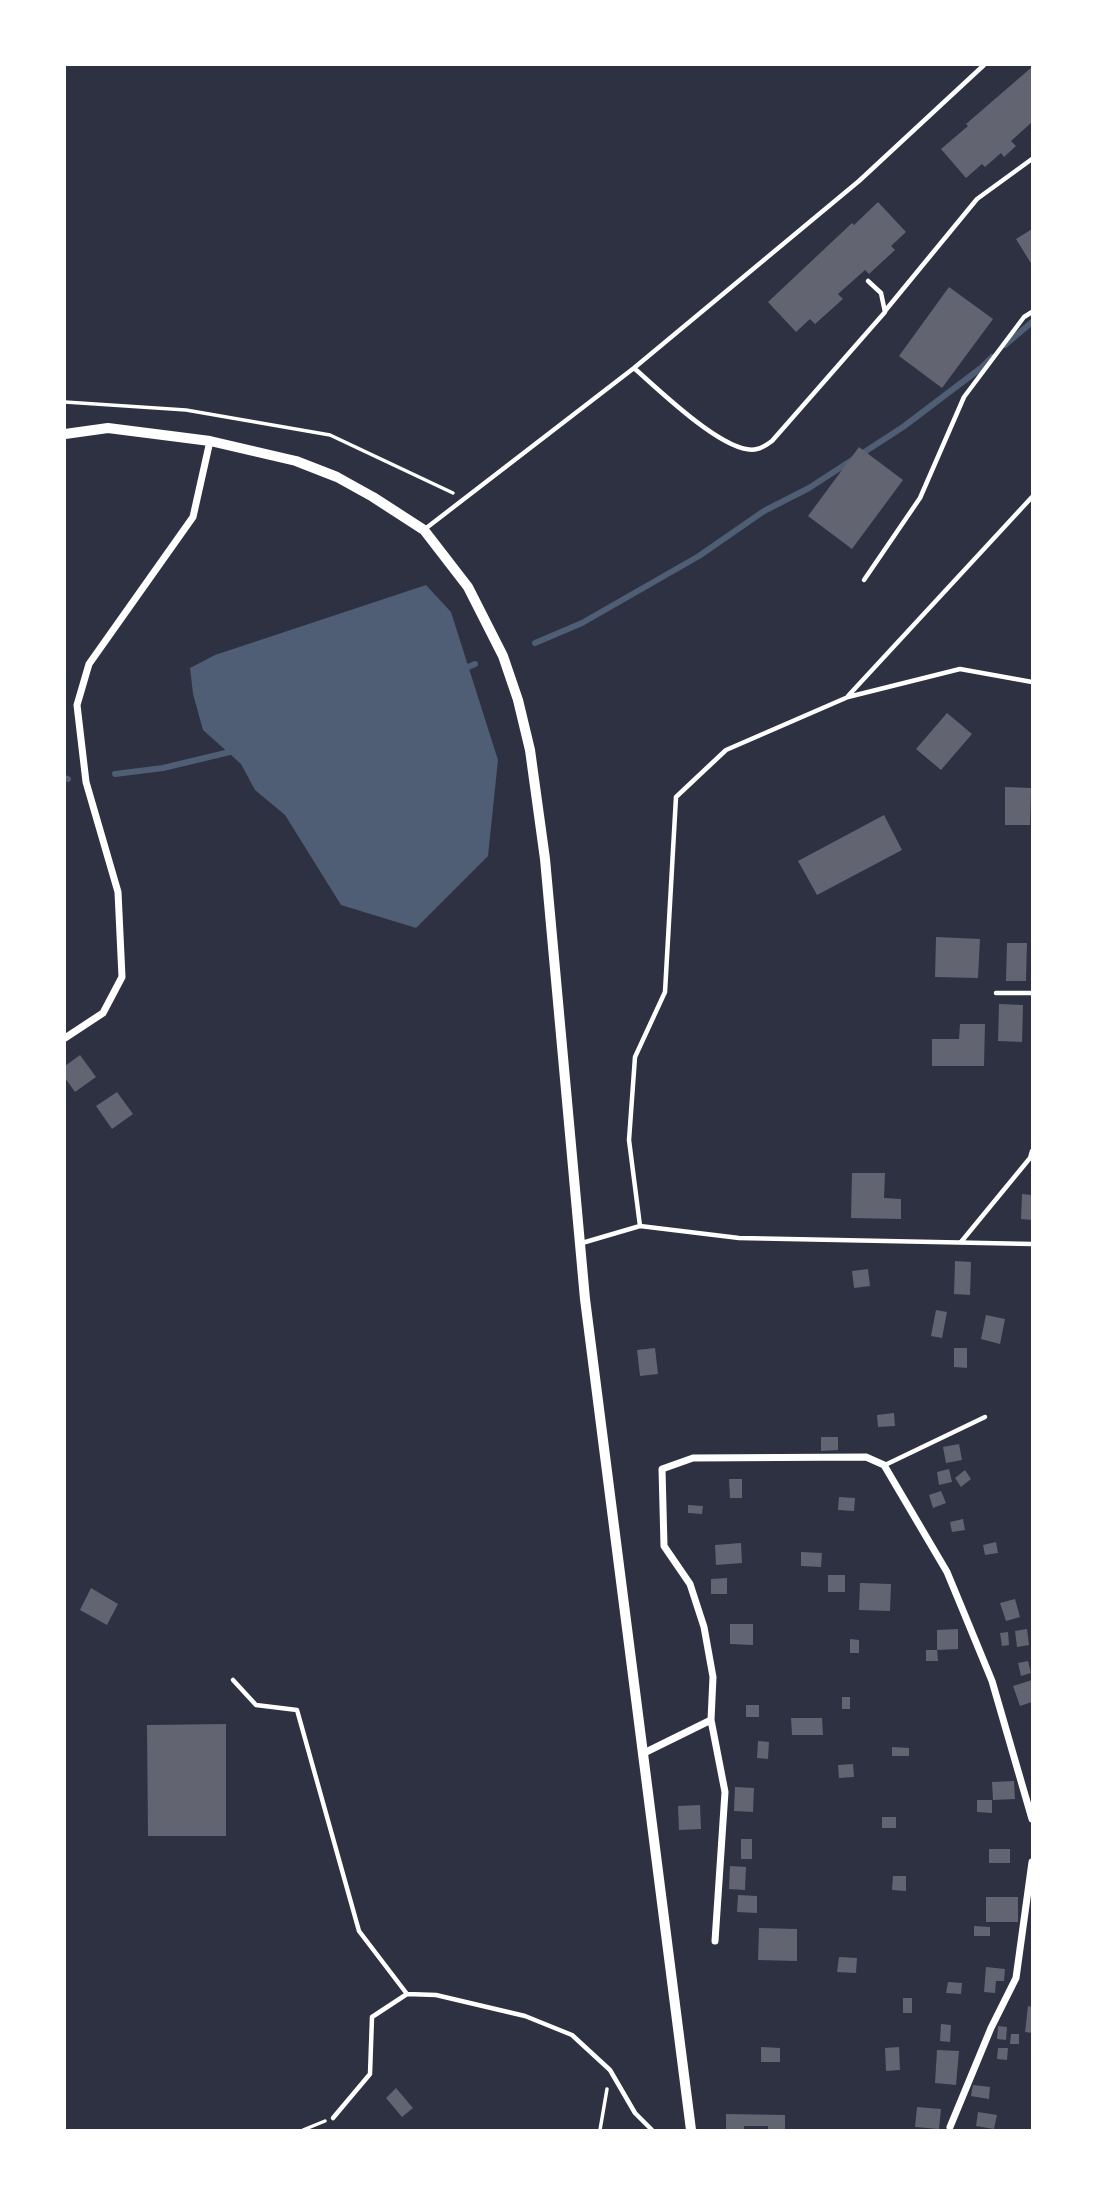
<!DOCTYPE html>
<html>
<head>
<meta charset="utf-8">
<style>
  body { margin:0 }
  #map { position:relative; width:1097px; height:2195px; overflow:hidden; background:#2d3142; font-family:"Exo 2",sans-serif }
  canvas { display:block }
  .frame { position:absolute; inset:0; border:66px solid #fff; pointer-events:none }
</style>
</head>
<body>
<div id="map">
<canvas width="1097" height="2195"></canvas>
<div class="frame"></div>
</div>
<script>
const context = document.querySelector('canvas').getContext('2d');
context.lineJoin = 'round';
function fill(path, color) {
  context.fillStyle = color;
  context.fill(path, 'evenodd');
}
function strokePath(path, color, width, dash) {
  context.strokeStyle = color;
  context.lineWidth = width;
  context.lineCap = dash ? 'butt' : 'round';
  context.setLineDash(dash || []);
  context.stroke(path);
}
const water = new Path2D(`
  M 426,585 L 451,612 L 498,760 L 488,856 L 416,928 L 341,905 L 285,815 L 255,790 L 241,764 L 203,730 L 193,694 L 190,668 L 215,655 Z`);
const stream = new Path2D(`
  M 1005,345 L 1032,322
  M 535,643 L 582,623 L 699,556 L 764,511 L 809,488 L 903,427 L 981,368 L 992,357
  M 461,670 L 475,664
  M 115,774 L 163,768 L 234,751
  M 65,778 L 68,779`);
const building = new Path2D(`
  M 1032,67 L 1032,122 L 1011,141 L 1016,146 L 1004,157 L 1001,153 L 985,167 L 982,164 L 966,178 L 941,149 L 968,126 L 966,124 Z
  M 878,202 L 906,232 L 891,246 L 895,250 L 869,274 L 865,270 L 838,294 L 843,299 L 815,324 L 810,319 L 796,332 L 768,302 L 852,223 L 854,225 Z
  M 1032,229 L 1032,265 L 1016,239 Z
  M 949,287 L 993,319 L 942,388 L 899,356 Z
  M 859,447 L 903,480 L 852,549 L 808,516 Z
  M 947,713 L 972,734 L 941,770 L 916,749 Z
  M 1005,787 L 1031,788 L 1030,825 L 1005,825 Z
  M 884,815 L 902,850 L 817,895 L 798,861 Z
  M 936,937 L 980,939 L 978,978 L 935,977 Z
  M 1007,943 L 1027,943 L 1026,981 L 1006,981 Z
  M 999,1004 L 1023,1005 L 1022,1042 L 998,1041 Z
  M 960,1024 L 985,1024 L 984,1066 L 932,1066 L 932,1039 L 959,1039 Z
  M 80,1055 L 96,1077 L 75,1092 L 65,1078 L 65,1066 Z
  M 117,1092 L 133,1114 L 112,1129 L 96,1106 Z
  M 852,1173 L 885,1173 L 884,1198 L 901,1199 L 901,1219 L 851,1218 Z
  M 1022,1194 L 1032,1195 L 1032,1220 L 1021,1219 Z
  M 955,1261 L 971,1262 L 970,1295 L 954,1294 Z
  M 868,1269 L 870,1286 L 854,1288 L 852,1271 Z
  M 936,1310 L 947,1312 L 942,1338 L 931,1336 Z
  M 986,1315 L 1005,1319 L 1000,1344 L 981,1339 Z
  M 655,1348 L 658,1374 L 640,1376 L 637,1350 Z
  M 954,1348 L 967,1348 L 967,1368 L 954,1367 Z
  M 894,1413 L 895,1426 L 878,1427 L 877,1415 Z
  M 821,1437 L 838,1437 L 838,1450 L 821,1451 Z
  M 959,1444 L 962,1460 L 946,1463 L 943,1447 Z
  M 949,1469 L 952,1482 L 939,1485 L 937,1472 Z
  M 965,1470 L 971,1479 L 961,1487 L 955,1478 Z
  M 729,1479 L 742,1479 L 742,1498 L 730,1498 Z
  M 941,1491 L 946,1503 L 933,1508 L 929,1495 Z
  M 839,1497 L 855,1498 L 854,1511 L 838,1510 Z
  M 688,1505 L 703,1506 L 702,1514 L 688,1513 Z
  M 963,1519 L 965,1530 L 952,1532 L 950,1522 Z
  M 996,1542 L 998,1553 L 985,1555 L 983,1545 Z
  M 741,1543 L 742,1563 L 716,1565 L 715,1545 Z
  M 801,1552 L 822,1553 L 821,1567 L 801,1566 Z
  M 828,1575 L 845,1575 L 845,1592 L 828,1592 Z
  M 727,1578 L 727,1594 L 711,1594 L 711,1579 Z
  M 860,1583 L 891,1584 L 890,1611 L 859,1610 Z
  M 91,1588 L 118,1604 L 107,1625 L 80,1610 Z
  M 1015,1599 L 1020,1617 L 1006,1621 L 1000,1603 Z
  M 730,1624 L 753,1624 L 753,1645 L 730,1644 Z
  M 958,1629 L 958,1649 L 937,1650 L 937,1630 Z
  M 1027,1629 L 1029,1645 L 1017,1647 L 1015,1631 Z
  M 1008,1632 L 1009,1645 L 1002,1646 L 1000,1633 Z
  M 850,1639 L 859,1640 L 859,1653 L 850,1653 Z
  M 926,1650 L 937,1650 L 938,1661 L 926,1661 Z
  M 1028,1661 L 1031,1673 L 1021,1676 L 1018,1663 Z
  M 1032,1680 L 1032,1702 L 1020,1706 L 1013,1686 Z
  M 842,1697 L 850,1697 L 850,1709 L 842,1709 Z
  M 746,1705 L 759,1705 L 759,1717 L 746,1717 Z
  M 791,1718 L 822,1718 L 823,1735 L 792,1735 Z
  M 226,1724 L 226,1836 L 148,1836 L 147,1725 Z
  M 758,1741 L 769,1742 L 768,1759 L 757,1758 Z
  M 892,1747 L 909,1748 L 909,1756 L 892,1756 Z
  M 853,1764 L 854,1777 L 839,1778 L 838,1765 Z
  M 1014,1781 L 1015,1799 L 993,1800 L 992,1782 Z
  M 735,1787 L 754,1788 L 753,1812 L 734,1811 Z
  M 977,1800 L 992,1800 L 992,1813 L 977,1812 Z
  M 700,1805 L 701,1829 L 679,1830 L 678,1806 Z
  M 882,1817 L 896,1817 L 896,1828 L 882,1828 Z
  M 741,1839 L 752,1839 L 752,1859 L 741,1859 Z
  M 989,1849 L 1010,1849 L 1010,1863 L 989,1863 Z
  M 730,1866 L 746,1867 L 745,1890 L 729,1889 Z
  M 893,1876 L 906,1876 L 906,1891 L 892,1890 Z
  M 738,1895 L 757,1896 L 757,1913 L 737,1912 Z
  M 986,1897 L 1018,1897 L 1018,1922 L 986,1922 Z
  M 974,1926 L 990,1927 L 990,1936 L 974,1936 Z
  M 759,1928 L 797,1929 L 797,1961 L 758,1960 Z
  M 839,1957 L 857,1958 L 856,1973 L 837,1972 Z
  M 986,1967 L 1005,1969 L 1004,1981 L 996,1981 L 995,1993 L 984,1992 Z
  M 948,1982 L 962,1983 L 961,1994 L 946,1993 Z
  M 903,1998 L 912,1998 L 912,2013 L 903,2013 Z
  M 1028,2006 L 1032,2007 L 1032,2033 L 1025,2032 Z
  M 941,2024 L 951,2025 L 950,2042 L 940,2041 Z
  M 998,2026 L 1007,2027 L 1006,2040 L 997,2039 Z
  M 1011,2034 L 1019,2034 L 1019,2044 L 1010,2044 Z
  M 761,2047 L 780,2048 L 780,2062 L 761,2062 Z
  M 899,2047 L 900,2070 L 886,2071 L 885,2048 Z
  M 998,2048 L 1008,2048 L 1007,2060 L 997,2059 Z
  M 937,2050 L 959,2051 L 956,2085 L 935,2083 Z
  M 973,2085 L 990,2087 L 989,2099 L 971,2096 Z
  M 396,2088 L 413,2108 L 402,2117 L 386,2098 Z
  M 917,2107 L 941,2109 L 939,2129 L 915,2127 Z
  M 978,2112 L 997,2115 L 994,2129 L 976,2126 Z
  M 726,2114 L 785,2115 L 785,2130 L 768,2130 L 768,2126 L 744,2126 L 744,2130 L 726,2130 Z`);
const path = new Path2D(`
  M 65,402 L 186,410 L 330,435 L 453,493
  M 303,2130 L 325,2121
  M 600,2130 L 607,2089`);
const service = new Path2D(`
  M 885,311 L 977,199 L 1032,159
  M 634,368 C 657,388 727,457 757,449 C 762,448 768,444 772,441 L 885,312 L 881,293 L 868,281
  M 425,529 L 634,368 L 859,181 L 984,65
  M 864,580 L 920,498 L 964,397 L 1024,317 L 1032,312
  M 848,696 L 1032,497
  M 996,993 L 1032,993
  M 640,1226 L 739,1238 L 1032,1244
  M 961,1242 L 1030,1158 L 1032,1151
  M 582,1243 L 640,1226 L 629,1140 L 635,1057 L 665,992 L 676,797 L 726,750 L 848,697 L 960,669 L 1032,682
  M 885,1465 L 985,1417
  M 233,1680 L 256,1705 L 297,1710 L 359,1931 L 407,1994
  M 333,2118 L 370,2074 L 372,2017 L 407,1994 L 436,1995 L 525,2016 L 572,2035 L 610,2070 L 635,2113 L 652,2130`);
const minor = new Path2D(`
  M 65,1038 L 103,1013 L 122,977 L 118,892 L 86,782 L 77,705 L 89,664 L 193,517 L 210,441
  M 711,1720 L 725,1792 L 715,1941
  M 644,1753 L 711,1720 L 713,1677 L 704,1627 L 690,1584 L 664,1546 L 662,1469 L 693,1458 L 866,1457 L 884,1465 L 947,1572 L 964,1613 L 992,1681 L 1032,1819
  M 950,2127 L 991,2028 L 1016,1978 L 1032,1862`);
const secondary = new Path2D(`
  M 65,434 L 108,428 L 210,441 L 296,461 L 337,477 L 373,497 L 424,530 L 468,587 L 503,656 L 518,700 L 530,750 L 545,859 L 585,1299 L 691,2130`);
fill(water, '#4f5d75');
strokePath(stream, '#4f5d75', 6);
fill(building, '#626471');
strokePath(path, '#fff', 3.5);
strokePath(service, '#fff', 4.5);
strokePath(minor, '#fff', 7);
strokePath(secondary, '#fff', 10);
</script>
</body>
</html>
